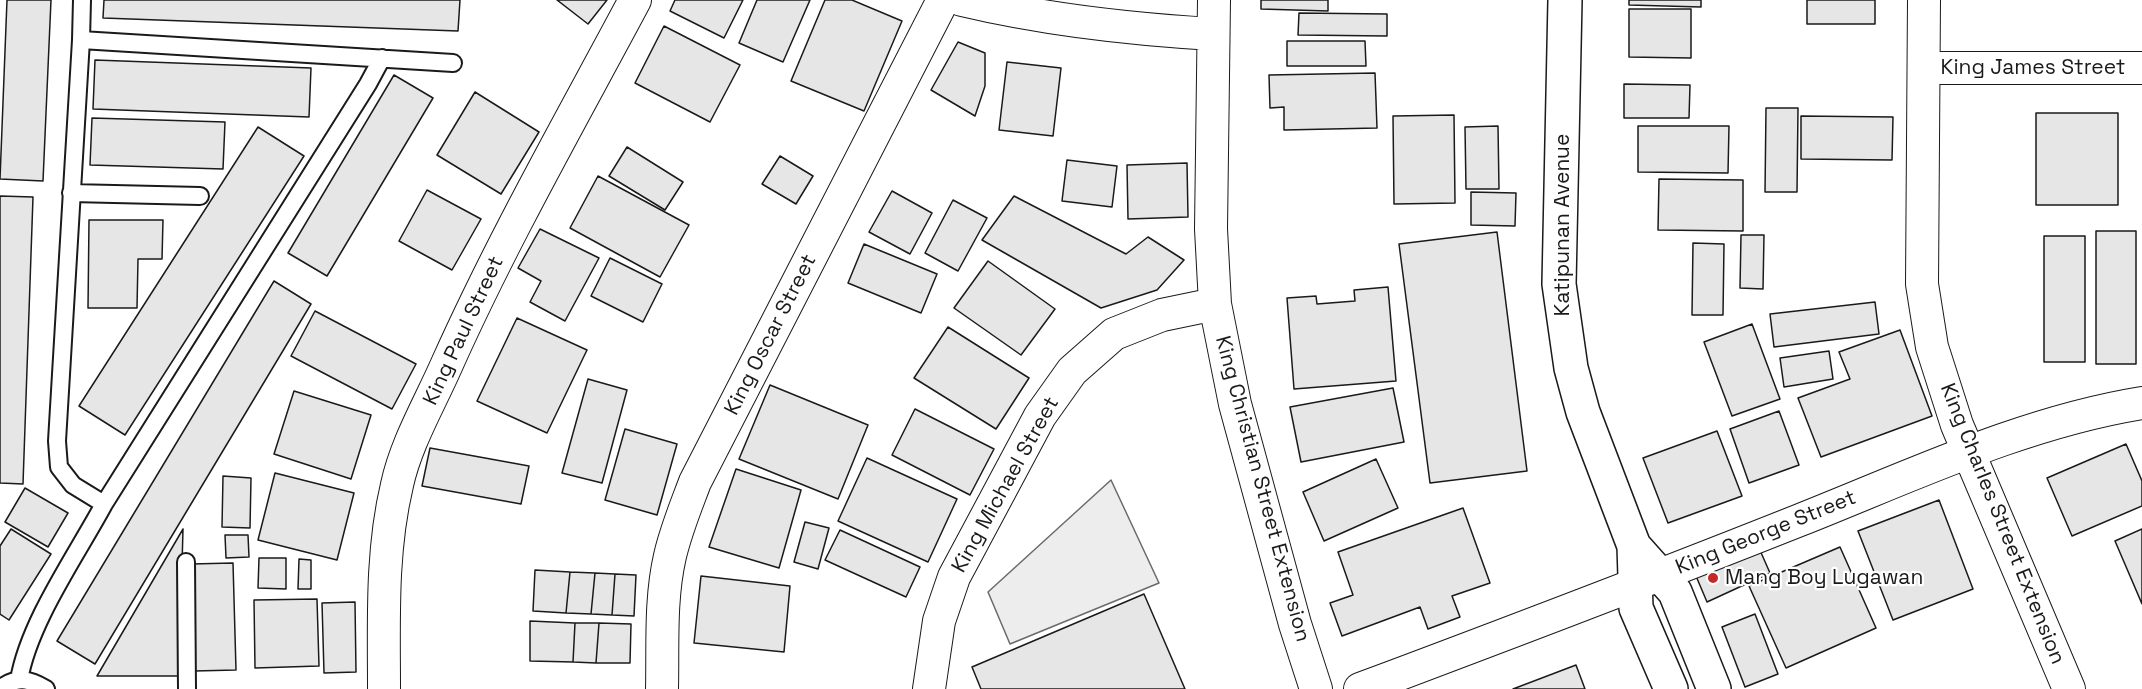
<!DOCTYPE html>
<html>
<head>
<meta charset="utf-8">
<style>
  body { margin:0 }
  canvas { display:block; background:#fff }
</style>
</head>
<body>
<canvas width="2142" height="689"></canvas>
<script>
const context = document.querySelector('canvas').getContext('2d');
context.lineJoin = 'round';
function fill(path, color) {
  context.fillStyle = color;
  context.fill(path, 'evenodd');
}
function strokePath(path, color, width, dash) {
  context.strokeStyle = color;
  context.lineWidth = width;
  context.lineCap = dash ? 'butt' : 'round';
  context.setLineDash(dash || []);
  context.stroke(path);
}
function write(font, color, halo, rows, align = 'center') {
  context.font = font + ' "Space Grotesk",sans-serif';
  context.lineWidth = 4.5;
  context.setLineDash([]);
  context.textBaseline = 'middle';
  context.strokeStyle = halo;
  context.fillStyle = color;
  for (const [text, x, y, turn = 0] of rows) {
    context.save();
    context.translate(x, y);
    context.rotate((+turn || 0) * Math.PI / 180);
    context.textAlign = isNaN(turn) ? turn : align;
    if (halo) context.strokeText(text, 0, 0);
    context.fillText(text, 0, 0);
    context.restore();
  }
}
const parking = new Path2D(`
  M 1111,480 L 1159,583 L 1010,644 L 988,592 Z`);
const building = new Path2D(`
  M 7,0 L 51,0 L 43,181 L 0,179 Z
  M 104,0 L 460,0 L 458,31 L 103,18 Z
  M 557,0 L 607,0 L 588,24 Z
  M 675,0 L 743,0 L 724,38 L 670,11 Z
  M 757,0 L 810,0 L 783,62 L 739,43 Z
  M 825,0 L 852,0 L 902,21 L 864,111 L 791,81 Z
  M 1261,0 L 1328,0 L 1328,11 L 1261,9 Z
  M 1629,0 L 1701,0 L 1701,7 L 1629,5 Z
  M 1807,0 L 1875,0 L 1875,24 L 1807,24 Z
  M 1629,9 L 1691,9 L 1691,58 L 1629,57 Z
  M 1299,13 L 1387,14 L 1387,36 L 1298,35 Z
  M 664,26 L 740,65 L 710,122 L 635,83 Z
  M 1287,41 L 1365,41 L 1366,66 L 1287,66 Z
  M 958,42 L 985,53 L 985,86 L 975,116 L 931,90 Z
  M 95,60 L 311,68 L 309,117 L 93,109 Z
  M 1007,62 L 1061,68 L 1053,136 L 999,130 Z
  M 1375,73 L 1377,128 L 1284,130 L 1284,107 L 1270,108 L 1269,75 Z
  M 394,75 L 433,98 L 327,276 L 288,253 Z
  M 1624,84 L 1690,85 L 1689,118 L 1624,118 Z
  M 475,92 L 539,132 L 501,194 L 437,155 Z
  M 1766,108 L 1798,108 L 1797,192 L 1765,192 Z
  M 2036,113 L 2118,113 L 2118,205 L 2036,205 Z
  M 1454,115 L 1455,203 L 1394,204 L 1393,116 Z
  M 1801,116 L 1893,117 L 1892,160 L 1801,159 Z
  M 92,118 L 225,122 L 223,169 L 90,165 Z
  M 1498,126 L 1499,189 L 1466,189 L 1465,127 Z
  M 1638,126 L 1729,126 L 1728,173 L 1638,172 Z
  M 258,127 L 304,156 L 125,435 L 79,406 Z
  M 627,147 L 683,182 L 665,210 L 609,176 Z
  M 780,156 L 813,176 L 796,204 L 762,184 Z
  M 1067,160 L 1117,166 L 1112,207 L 1062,201 Z
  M 1187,163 L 1188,217 L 1128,219 L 1127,165 Z
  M 598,176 L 689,225 L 660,277 L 570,228 Z
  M 1659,179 L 1743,180 L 1743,231 L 1658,230 Z
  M 427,190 L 481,219 L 452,270 L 399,241 Z
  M 892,191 L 932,213 L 910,254 L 869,232 Z
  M 1471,192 L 1516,193 L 1515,226 L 1471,225 Z
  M 0,196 L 33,197 L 23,484 L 0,483 Z
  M 1014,196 L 1126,254 L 1148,237 L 1184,260 L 1157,290 L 1101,308 L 982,240 Z
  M 953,200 L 987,218 L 958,271 L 925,253 Z
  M 89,220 L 163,220 L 162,259 L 138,259 L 137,308 L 88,308 Z
  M 540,229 L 599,258 L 565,321 L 530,302 L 541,281 L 518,268 Z
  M 2096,231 L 2136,231 L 2136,364 L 2096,364 Z
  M 1497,232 L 1527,471 L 1430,483 L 1399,244 Z
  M 1741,235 L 1764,235 L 1763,289 L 1740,288 Z
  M 2044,236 L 2085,236 L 2085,362 L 2044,362 Z
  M 1693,243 L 1724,244 L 1723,315 L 1692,315 Z
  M 864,244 L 937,274 L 921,313 L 848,283 Z
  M 610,258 L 662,284 L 643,322 L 591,296 Z
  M 988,261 L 1055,309 L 1021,355 L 954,308 Z
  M 274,281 L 311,304 L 95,664 L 57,641 Z
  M 1388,287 L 1396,381 L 1294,389 L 1287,298 L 1316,296 L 1317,304 L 1355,301 L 1354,290 Z
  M 1875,302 L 1879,334 L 1774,347 L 1770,314 Z
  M 315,311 L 416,364 L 392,409 L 291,356 Z
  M 517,318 L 587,350 L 547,433 L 477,401 Z
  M 1752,324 L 1780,399 L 1732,416 L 1704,342 Z
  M 948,327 L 1029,378 L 996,429 L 914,378 Z
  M 1900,330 L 1932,416 L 1821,457 L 1798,398 L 1850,379 L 1839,352 Z
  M 1829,351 L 1833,379 L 1784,387 L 1780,358 Z
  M 588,379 L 627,390 L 602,483 L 562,473 Z
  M 770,385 L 868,425 L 838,499 L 739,459 Z
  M 1393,388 L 1404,442 L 1301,462 L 1290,407 Z
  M 294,391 L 371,415 L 351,479 L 274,454 Z
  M 915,409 L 994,449 L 970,495 L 892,455 Z
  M 1779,411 L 1799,465 L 1749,483 L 1730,429 Z
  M 625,429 L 677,444 L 657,515 L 605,500 Z
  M 1717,431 L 1742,496 L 1668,523 L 1643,458 Z
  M 2126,444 L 2142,481 L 2142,506 L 2072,536 L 2047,478 Z
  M 430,448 L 529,466 L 521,504 L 422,486 Z
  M 867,458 L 957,499 L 928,562 L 838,521 Z
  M 1376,459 L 1398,508 L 1324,541 L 1303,492 Z
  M 736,469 L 801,490 L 779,568 L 709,547 Z
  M 275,473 L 354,493 L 337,560 L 258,540 Z
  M 223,476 L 251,478 L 250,528 L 222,527 Z
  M 25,488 L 68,513 L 48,547 L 5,522 Z
  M 1939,500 L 1973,589 L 1893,620 L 1858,531 Z
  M 1463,508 L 1490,583 L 1452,596 L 1460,617 L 1428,629 L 1420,607 L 1342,636 L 1330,603 L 1353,595 L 1338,552 Z
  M 805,522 L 829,528 L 818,569 L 794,562 Z
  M 11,529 L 51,554 L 9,620 L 0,614 L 0,546 Z
  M 183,529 L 179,676 L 97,676 Z
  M 2142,529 L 2142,604 L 2115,541 Z
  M 840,530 L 920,567 L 906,597 L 825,560 Z
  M 225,535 L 248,535 L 249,557 L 226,558 Z
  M 1840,547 L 1876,628 L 1786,668 L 1749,586 Z
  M 1759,548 L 1770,573 L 1707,602 L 1696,576 Z
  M 259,558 L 286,558 L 286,589 L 258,588 Z
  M 299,559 L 311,560 L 311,589 L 298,589 Z
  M 233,563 L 236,670 L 194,671 L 191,564 Z
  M 535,570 L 570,572 L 566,613 L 533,611 Z
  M 570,572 L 595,573 L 591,614 L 566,613 Z
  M 595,573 L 615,574 L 612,615 L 591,614 Z
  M 615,574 L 636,575 L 634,616 L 612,615 Z
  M 701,576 L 790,586 L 784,652 L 694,643 Z
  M 1144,594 L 1185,689 L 981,689 L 972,667 Z
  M 317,599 L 319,666 L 255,668 L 254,600 Z
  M 355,602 L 356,672 L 324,673 L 322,603 Z
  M 1755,614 L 1778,674 L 1745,687 L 1722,627 Z
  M 530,621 L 575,623 L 573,662 L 530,661 Z
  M 575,623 L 599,623 L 596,663 L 573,662 Z
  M 599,623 L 631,624 L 630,663 L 596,663 Z
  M 1576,665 L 1585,689 L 1513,689 Z`);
const service = new Path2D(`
  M 81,40 L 82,0
  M 382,58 L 368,84 L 104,504 L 73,485 L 59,467 L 57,441 L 81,40 L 453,63
  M 71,193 L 200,196
  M 186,562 L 187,689
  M 19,680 C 29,622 76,556 104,504
  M 0,689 C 16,676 30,679 46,689`);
const minor = new Path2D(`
  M 962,0 C 1046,20 1127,29 1213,34
  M 1214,0 L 1211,229 L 1215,304 L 1235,404 L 1295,624 L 1316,689
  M 1924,0 L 1922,284 L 1932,347 L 1957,425 L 2069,689
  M 1924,68 L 2142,68
  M 384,689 C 384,621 381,552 397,485 C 406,443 430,403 447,364 C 503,239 571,120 635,0
  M 662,689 C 663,645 660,599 670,556 C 676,530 686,506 695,482 L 943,0
  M 929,689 L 939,621 L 954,577 L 1040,416 L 1072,371 L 1114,334 L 1162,315 L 1215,304
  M 1360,689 C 1507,634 1654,578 1800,520 C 1911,476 2024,422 2142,403`);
const secondary = new Path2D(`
  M 1565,0 L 1559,284 L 1571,368 L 1583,412 L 1634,546 L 1636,608 L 1671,689
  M 1634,546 L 1675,592 L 1714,689`);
const markers = [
  [1713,578,6,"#c62828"]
];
const streetNames = [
  ["King James Street",2033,68],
  ["Katipunan Avenue",1563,225,-90],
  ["King Paul Street",464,331,-65],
  ["King Oscar Street",771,335,-63],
  ["King Michael Street",1006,485,-61],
  ["King Christian Street Extension",1262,489,75],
  ["King Charles Street Extension",2002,524,68],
  ["King George Street",1766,533,-22]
];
const poiNames = [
  ["Mang Boy Lugawan",1725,578]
];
fill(parking, '#ededed');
strokePath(parking, '#6a6a6a', 1.5);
fill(building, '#e6e6e6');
strokePath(building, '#1a1a1a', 1.5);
strokePath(service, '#1a1a1a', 20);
strokePath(minor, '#1a1a1a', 34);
strokePath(secondary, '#1a1a1a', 36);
strokePath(service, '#fff', 16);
strokePath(minor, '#fff', 32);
strokePath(secondary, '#fff', 33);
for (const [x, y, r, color] of markers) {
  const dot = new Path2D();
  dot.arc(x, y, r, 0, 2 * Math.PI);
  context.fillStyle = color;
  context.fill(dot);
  strokePath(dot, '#fff', 2);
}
write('21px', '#1a1a1a', '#fff', streetNames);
write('21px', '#1a1a1a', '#fff', poiNames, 'left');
</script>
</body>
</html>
